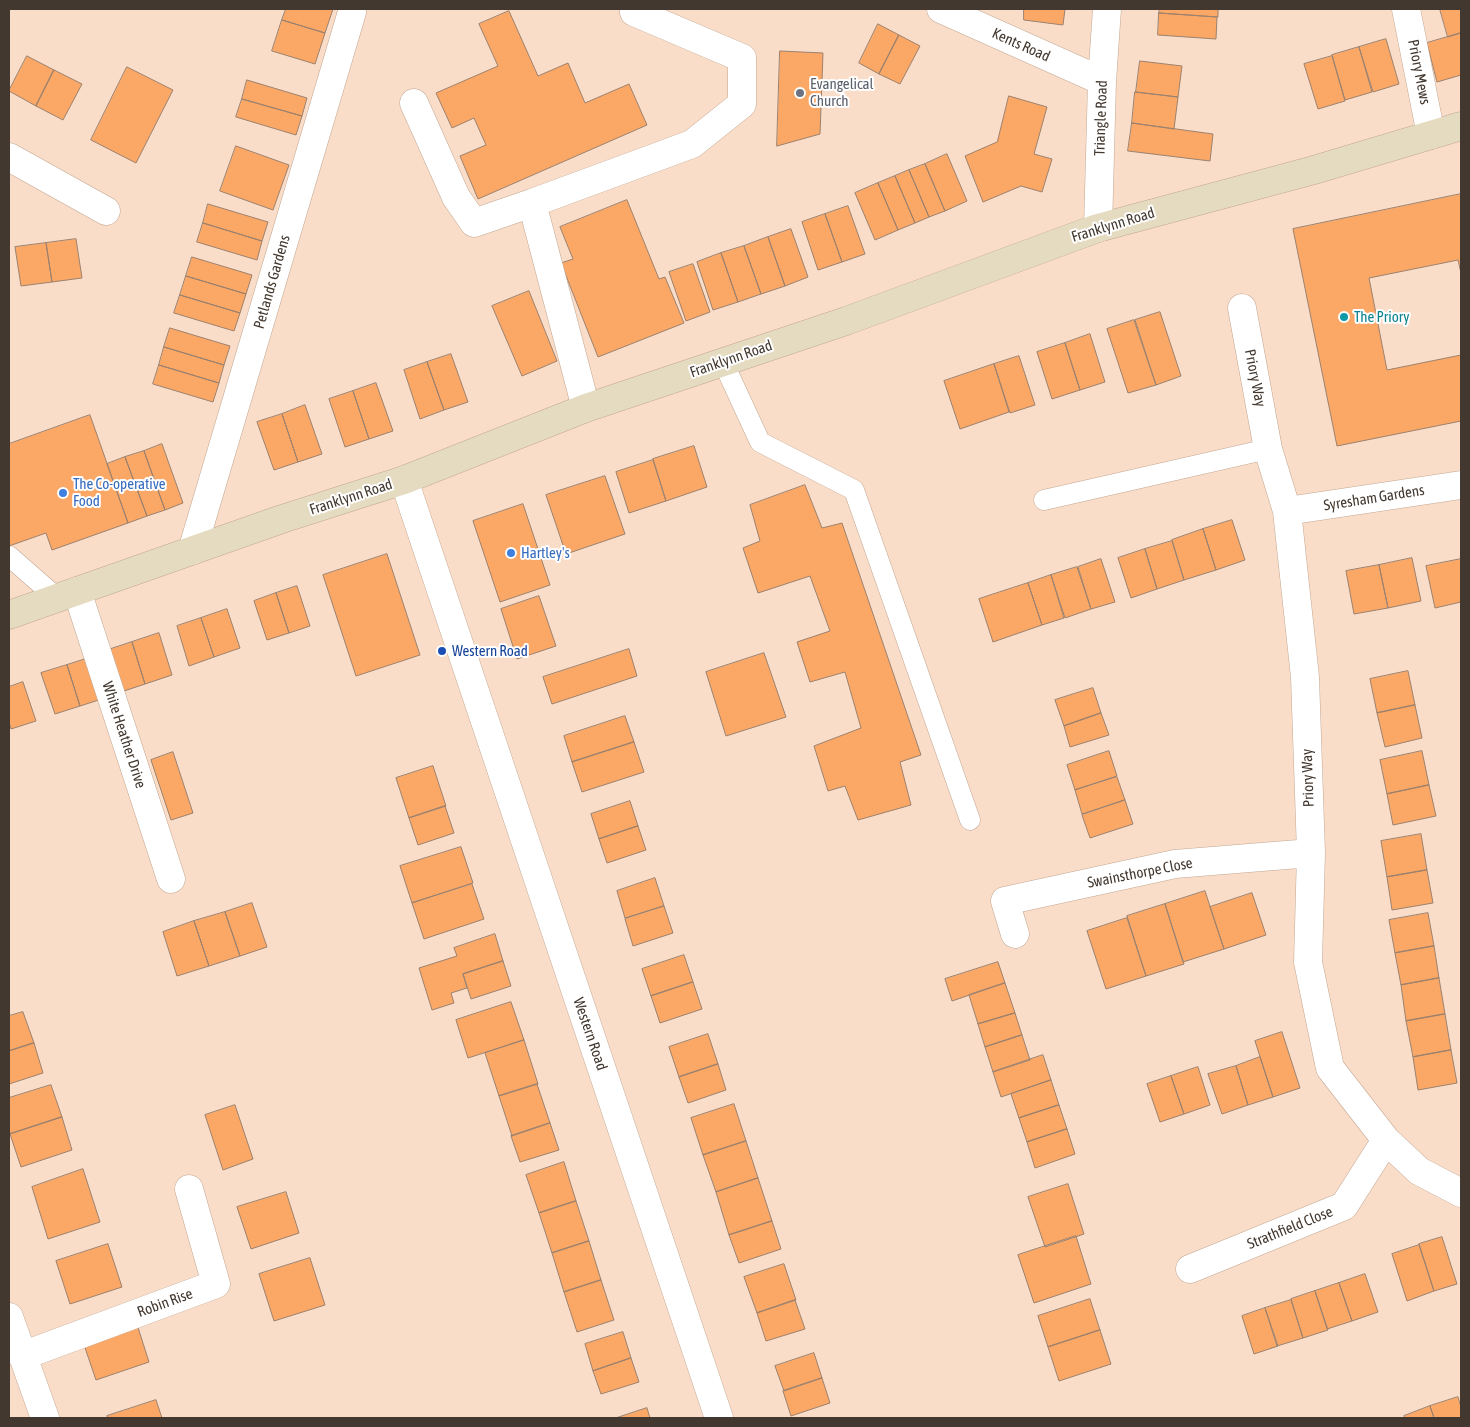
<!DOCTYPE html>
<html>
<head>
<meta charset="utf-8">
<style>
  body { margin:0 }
  #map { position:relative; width:1470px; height:1427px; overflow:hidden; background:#faddc8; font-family:"Asap Condensed",sans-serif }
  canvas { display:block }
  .frame { position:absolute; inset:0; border:10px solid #43382f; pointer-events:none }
</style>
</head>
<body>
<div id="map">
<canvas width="1470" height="1427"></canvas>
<div class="frame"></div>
</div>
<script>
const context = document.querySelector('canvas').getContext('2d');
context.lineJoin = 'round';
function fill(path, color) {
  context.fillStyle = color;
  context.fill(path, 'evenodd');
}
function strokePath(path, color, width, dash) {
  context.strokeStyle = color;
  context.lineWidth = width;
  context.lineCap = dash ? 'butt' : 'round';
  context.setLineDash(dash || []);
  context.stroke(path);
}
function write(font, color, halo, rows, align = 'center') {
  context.font = font + ' "Asap Condensed",sans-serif';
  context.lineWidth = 4;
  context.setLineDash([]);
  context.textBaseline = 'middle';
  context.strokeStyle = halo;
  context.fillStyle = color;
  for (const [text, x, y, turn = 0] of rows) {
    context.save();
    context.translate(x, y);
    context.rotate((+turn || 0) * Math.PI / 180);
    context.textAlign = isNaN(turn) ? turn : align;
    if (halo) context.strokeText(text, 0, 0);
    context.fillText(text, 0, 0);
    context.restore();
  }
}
const building = new Path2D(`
  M 286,9 L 333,9 L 325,33 L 282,20 Z
  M 1024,9 L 1065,9 L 1063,25 L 1024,20 Z
  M 1160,9 L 1218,9 L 1218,17 L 1159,13 Z
  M 1440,9 L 1461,9 L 1461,33 L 1448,37 Z
  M 509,11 L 538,76 L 568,63 L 585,103 L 629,84 L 647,125 L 478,199 L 460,156 L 486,145 L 474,118 L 452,128 L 436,93 L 498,66 L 479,24 Z
  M 1159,13 L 1217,17 L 1216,39 L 1158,35 Z
  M 282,20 L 325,33 L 315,64 L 272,51 Z
  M 878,24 L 899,35 L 879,74 L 859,63 Z
  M 1461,33 L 1461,75 L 1437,82 L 1427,43 Z
  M 899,35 L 920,46 L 900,84 L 879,74 Z
  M 1386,39 L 1399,84 L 1373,92 L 1359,47 Z
  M 1359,47 L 1372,92 L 1345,100 L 1332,55 Z
  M 780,51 L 823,53 L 820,134 L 777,146 Z
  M 27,56 L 54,70 L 36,106 L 9,91 Z
  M 1332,56 L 1345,101 L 1318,109 L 1304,64 Z
  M 1140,61 L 1182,66 L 1178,97 L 1136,92 Z
  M 127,67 L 173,90 L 136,163 L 91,140 Z
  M 54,70 L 82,84 L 63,120 L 36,106 Z
  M 247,80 L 307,98 L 302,116 L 242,99 Z
  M 1135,92 L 1178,97 L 1174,129 L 1132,123 Z
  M 1009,96 L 1047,107 L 1034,154 L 1052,159 L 1042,192 L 1021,186 L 983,202 L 965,156 L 997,142 Z
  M 242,99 L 302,116 L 296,135 L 236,117 Z
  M 1132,123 L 1213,134 L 1210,161 L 1128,151 Z
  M 236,146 L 289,165 L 273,210 L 220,191 Z
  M 947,154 L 967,201 L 945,211 L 925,164 Z
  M 925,164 L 945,211 L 929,217 L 909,170 Z
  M 909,170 L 929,217 L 915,223 L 895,176 Z
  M 895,176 L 915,223 L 898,230 L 878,183 Z
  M 878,183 L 898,230 L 875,240 L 855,193 Z
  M 1461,194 L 1461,273 L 1458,260 L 1369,278 L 1387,370 L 1461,355 L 1461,421 L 1337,446 L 1293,229 Z
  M 627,200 L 659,279 L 665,277 L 684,323 L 598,357 L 561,263 L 573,259 L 560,227 Z
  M 208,204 L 268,222 L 262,241 L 203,223 Z
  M 848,206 L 865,254 L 842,262 L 825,214 Z
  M 825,214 L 842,262 L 818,270 L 802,222 Z
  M 203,223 L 262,241 L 257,260 L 197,242 Z
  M 791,229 L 808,277 L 785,286 L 768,237 Z
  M 768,237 L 785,286 L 761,294 L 744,246 Z
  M 76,239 L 82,278 L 52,282 L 46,243 Z
  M 46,243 L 52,282 L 21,286 L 15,247 Z
  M 744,246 L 761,294 L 738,302 L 721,253 Z
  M 721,253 L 738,302 L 713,310 L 697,262 Z
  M 192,257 L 252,275 L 246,294 L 186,276 Z
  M 693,264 L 710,312 L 686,321 L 669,272 Z
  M 186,276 L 246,294 L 240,313 L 180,295 Z
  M 529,291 L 557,361 L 522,376 L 492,306 Z
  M 180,295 L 240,313 L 234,331 L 174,313 Z
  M 1160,312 L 1181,376 L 1156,385 L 1135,320 Z
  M 1134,320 L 1156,385 L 1128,393 L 1107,329 Z
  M 170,328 L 230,346 L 224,365 L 164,347 Z
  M 1090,334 L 1105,382 L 1080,390 L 1065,343 Z
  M 1065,343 L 1080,390 L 1052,399 L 1037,352 Z
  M 164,347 L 224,365 L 219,383 L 159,365 Z
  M 451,354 L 468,402 L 444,410 L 427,362 Z
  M 1019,356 L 1035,405 L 1010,413 L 994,364 Z
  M 427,362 L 444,410 L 420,419 L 404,370 Z
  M 994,364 L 1009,412 L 960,429 L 944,381 Z
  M 159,365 L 219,383 L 213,402 L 153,384 Z
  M 376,383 L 393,431 L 369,439 L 353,391 Z
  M 353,391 L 369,439 L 345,447 L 329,399 Z
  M 305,405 L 322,454 L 298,462 L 282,414 Z
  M 282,414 L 298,462 L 274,470 L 257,422 Z
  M 90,415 L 128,523 L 52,550 L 46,533 L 9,546 L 9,444 Z
  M 162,444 L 183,503 L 165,510 L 144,451 Z
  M 694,446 L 707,487 L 666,501 L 653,459 Z
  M 144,451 L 165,510 L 147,516 L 125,457 Z
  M 125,457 L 147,516 L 128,523 L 107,464 Z
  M 653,460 L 666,501 L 629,513 L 616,472 Z
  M 605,476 L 625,534 L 566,554 L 546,495 Z
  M 805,485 L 822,528 L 842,523 L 921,755 L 900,762 L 911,805 L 858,820 L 845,786 L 828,791 L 814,746 L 861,728 L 845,672 L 810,682 L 797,642 L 830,631 L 810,576 L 758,593 L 743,548 L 760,541 L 750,505 Z
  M 523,504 L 550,585 L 500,602 L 473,521 Z
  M 1232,520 L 1245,560 L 1216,570 L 1203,529 Z
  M 1203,529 L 1216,570 L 1184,580 L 1172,540 Z
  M 1172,541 L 1184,580 L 1157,589 L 1145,549 Z
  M 1145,549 L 1157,589 L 1131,598 L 1118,558 Z
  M 387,554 L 420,655 L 356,676 L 323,575 Z
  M 1412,558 L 1421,601 L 1388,608 L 1379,565 Z
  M 1101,559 L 1115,602 L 1091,609 L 1078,567 Z
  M 1461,559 L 1461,602 L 1435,608 L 1426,566 Z
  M 1379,565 L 1388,608 L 1354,614 L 1346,571 Z
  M 1077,567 L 1091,609 L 1065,618 L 1051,575 Z
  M 1051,575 L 1064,618 L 1042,625 L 1028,583 Z
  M 1028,583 L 1042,625 L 993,642 L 979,599 Z
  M 297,586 L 310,626 L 289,633 L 276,593 Z
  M 276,593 L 289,633 L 267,640 L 254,601 Z
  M 539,596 L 556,646 L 517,659 L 501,609 Z
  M 227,609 L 240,648 L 214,657 L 201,618 Z
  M 201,618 L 214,657 L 189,666 L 177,626 Z
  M 159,633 L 172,675 L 145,684 L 132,642 Z
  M 132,642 L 145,684 L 121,692 L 108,650 Z
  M 629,649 L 637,676 L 552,704 L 543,677 Z
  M 764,653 L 786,717 L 726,736 L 706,672 Z
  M 92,657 L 105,698 L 80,706 L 67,665 Z
  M 67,665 L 80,706 L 55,714 L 41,673 Z
  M 1408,671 L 1415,705 L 1377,713 L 1370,679 Z
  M 23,682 L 36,721 L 11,729 L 9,722 L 9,687 Z
  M 1093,688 L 1101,713 L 1064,726 L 1055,700 Z
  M 1415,705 L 1422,738 L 1385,747 L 1377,713 Z
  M 1101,713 L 1109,735 L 1070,747 L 1064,726 Z
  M 625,716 L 634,742 L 572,762 L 564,736 Z
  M 634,742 L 644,772 L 582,792 L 572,762 Z
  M 1109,751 L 1117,776 L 1075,790 L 1067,765 Z
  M 1422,751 L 1429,785 L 1387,794 L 1380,760 Z
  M 173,752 L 193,813 L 171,820 L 151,760 Z
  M 433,766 L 446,806 L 409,818 L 396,778 Z
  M 1117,777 L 1125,800 L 1082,814 L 1075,790 Z
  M 1429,785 L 1436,816 L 1393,825 L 1387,794 Z
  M 1125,800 L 1133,824 L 1090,838 L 1082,815 Z
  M 630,801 L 638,826 L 599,839 L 591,814 Z
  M 445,806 L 454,833 L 418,845 L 409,818 Z
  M 638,826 L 646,850 L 607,863 L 599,839 Z
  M 1421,834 L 1427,870 L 1387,877 L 1381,841 Z
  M 461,847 L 473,883 L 412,903 L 400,866 Z
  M 1427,870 L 1433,903 L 1392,910 L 1387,877 Z
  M 655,878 L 664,906 L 625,918 L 617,891 Z
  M 472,884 L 484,919 L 424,939 L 412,903 Z
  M 1205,891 L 1224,949 L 1183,962 L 1165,904 Z
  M 1252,893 L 1266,935 L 1224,949 L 1210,907 Z
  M 252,903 L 267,947 L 240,956 L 225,912 Z
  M 1165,904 L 1184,964 L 1146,976 L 1127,916 Z
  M 664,906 L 673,933 L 633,946 L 625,919 Z
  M 225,912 L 240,956 L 209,966 L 194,921 Z
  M 1428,913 L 1434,946 L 1395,953 L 1389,920 Z
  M 1127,918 L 1146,976 L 1106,989 L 1087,931 Z
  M 194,921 L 209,966 L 177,976 L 163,932 Z
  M 495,934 L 503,961 L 463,974 L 467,988 L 451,993 L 454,1003 L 432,1010 L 419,968 L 457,956 L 454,948 Z
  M 1434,946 L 1439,978 L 1401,985 L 1395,953 Z
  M 684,955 L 693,982 L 651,996 L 642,969 Z
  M 503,961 L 511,986 L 471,999 L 463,974 Z
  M 998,962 L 1005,983 L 952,1001 L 945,979 Z
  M 1439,978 L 1445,1014 L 1406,1021 L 1401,985 Z
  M 693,982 L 702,1009 L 660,1023 L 651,996 Z
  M 1005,983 L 1015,1013 L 978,1024 L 969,995 Z
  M 511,1002 L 524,1040 L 468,1058 L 456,1020 Z
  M 23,1012 L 34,1043 L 9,1051 L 9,1016 Z
  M 1015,1013 L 1022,1035 L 985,1047 L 978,1024 Z
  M 1445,1014 L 1451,1050 L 1413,1057 L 1406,1021 Z
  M 1282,1032 L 1300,1088 L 1273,1097 L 1255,1041 Z
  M 708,1034 L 718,1064 L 679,1077 L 669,1047 Z
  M 1022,1035 L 1030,1060 L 993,1072 L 985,1047 Z
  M 524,1040 L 538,1084 L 499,1096 L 485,1053 Z
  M 34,1043 L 43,1073 L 9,1084 L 9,1051 Z
  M 1451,1050 L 1457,1083 L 1418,1090 L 1413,1057 Z
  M 1043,1055 L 1051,1080 L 1001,1097 L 993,1072 Z
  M 1260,1057 L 1273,1097 L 1248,1105 L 1236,1066 Z
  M 718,1064 L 726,1090 L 688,1103 L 679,1077 Z
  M 1236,1066 L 1248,1105 L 1222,1114 L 1208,1074 Z
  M 1198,1067 L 1210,1105 L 1184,1114 L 1171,1076 Z
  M 1171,1076 L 1184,1114 L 1160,1122 L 1147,1084 Z
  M 1051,1080 L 1059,1105 L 1019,1118 L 1011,1094 Z
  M 537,1084 L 550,1123 L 512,1136 L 499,1096 Z
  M 51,1085 L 62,1117 L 10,1134 L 9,1129 L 9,1098 Z
  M 734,1104 L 746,1141 L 703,1155 L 691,1118 Z
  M 235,1105 L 253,1159 L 223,1170 L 205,1115 Z
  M 1059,1105 L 1067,1129 L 1027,1142 L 1019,1118 Z
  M 62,1117 L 72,1150 L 21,1167 L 10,1134 Z
  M 550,1123 L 559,1150 L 520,1162 L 511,1136 Z
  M 1067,1129 L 1075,1154 L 1035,1168 L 1027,1142 Z
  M 746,1141 L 758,1178 L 716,1192 L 703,1155 Z
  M 564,1162 L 576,1201 L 539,1213 L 526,1175 Z
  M 83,1169 L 100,1222 L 48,1239 L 32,1187 Z
  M 758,1178 L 772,1221 L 729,1235 L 716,1192 Z
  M 1068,1184 L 1084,1234 L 1045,1247 L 1028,1197 Z
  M 286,1192 L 299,1233 L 251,1249 L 237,1207 Z
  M 576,1201 L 589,1241 L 552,1253 L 539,1213 Z
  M 772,1221 L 781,1249 L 739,1263 L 729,1235 Z
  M 1076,1236 L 1091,1284 L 1034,1303 L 1018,1255 Z
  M 1442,1237 L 1457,1284 L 1434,1291 L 1419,1244 Z
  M 589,1241 L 601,1280 L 564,1292 L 552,1253 Z
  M 108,1244 L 122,1287 L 70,1304 L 56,1261 Z
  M 1419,1245 L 1434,1291 L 1407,1301 L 1392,1254 Z
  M 310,1258 L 325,1305 L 274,1321 L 259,1274 Z
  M 784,1264 L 796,1300 L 757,1313 L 744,1277 Z
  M 1365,1274 L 1378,1312 L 1352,1321 L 1339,1283 Z
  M 601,1280 L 614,1320 L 577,1332 L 564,1292 Z
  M 1339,1283 L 1352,1321 L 1327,1329 L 1315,1291 Z
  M 1315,1291 L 1328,1330 L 1303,1338 L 1291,1299 Z
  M 1090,1299 L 1100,1330 L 1048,1347 L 1038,1316 Z
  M 795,1300 L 805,1329 L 766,1341 L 757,1313 Z
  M 1291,1300 L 1303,1338 L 1277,1346 L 1265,1308 Z
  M 1265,1308 L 1278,1346 L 1254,1354 L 1242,1316 Z
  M 135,1318 L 149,1362 L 96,1380 L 81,1336 Z
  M 1100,1330 L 1111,1364 L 1059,1381 L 1048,1347 Z
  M 623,1332 L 631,1358 L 593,1371 L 585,1344 Z
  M 814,1353 L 822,1378 L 784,1391 L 775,1366 Z
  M 631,1358 L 639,1382 L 601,1394 L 593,1371 Z
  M 822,1378 L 830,1403 L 791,1416 L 783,1391 Z
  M 1458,1397 L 1461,1407 L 1461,1418 L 1434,1418 L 1430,1406 Z
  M 156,1400 L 162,1418 L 108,1418 L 107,1416 Z
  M 1430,1406 L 1434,1418 L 1405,1418 L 1404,1416 Z
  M 647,1408 L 650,1418 L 616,1418 Z`);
const lane = new Path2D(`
  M 723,362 L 760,442 L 854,490 L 970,820
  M 1044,500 L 1268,449
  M 9,556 L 57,598`);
const street = new Path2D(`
  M 941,9 L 1102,81
  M 1406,9 L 1431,135
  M 414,103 L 456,197 L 474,223 L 532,203 L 586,408
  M 9,157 L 106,211
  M 532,203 L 692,144 L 742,104 L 742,58 L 634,12
  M 1098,228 L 1102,81 L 1107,9
  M 1242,308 L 1268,449 L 1287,511 L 1305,677 L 1311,853 L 1308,962 L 1330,1068 L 1386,1140 L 1419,1171 L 1461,1193
  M 404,480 L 719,1418
  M 1287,511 L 1461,485
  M 192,551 L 352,12
  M 77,591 L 171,879
  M 1015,934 L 1005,901 L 1175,864 L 1311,853
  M 1190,1269 L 1344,1206 L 1386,1140
  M 9,1317 L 45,1418
  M 22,1356 L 216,1284 L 189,1189`);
const secondary = new Path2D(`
  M 9,615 L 282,519 L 404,480 L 586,408 L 846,321 L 1098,228 L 1314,170 L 1461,126`);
const markers = [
  [800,93,5,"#6b7280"],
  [1344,317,5,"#0f9aa8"],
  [63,493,5,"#3f7fe0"],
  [511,553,5,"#3f7fe0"],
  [442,651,5,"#1a4fb4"]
];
const streetNames = [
  ["Kents Road",1021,45,24],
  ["Priory Mews",1419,72,79],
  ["Triangle Road",1101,118,-88],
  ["Franklynn Road",1113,225,-17],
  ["Petlands Gardens",272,282,-74],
  ["Franklynn Road",731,359,-19],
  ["Priory Way",1255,378,79],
  ["Franklynn Road",351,497,-18],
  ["Syresham Gardens",1374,498,-9],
  ["White Heather Drive",124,735,72],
  ["Priory Way",1308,778,-92],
  ["Swainsthorpe Close",1140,873,-11],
  ["Western Road",590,1034,71],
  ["Strathfield Close",1290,1228,-22],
  ["Robin Rise",165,1303,-20]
];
const worshipNames = [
  ["Evangelical",810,84],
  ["Church",810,101]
];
const cultureNames = [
  ["The Priory",1354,317]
];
const shopNames = [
  ["The Co-operative",73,484],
  ["Food",73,501],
  ["Hartley's",521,553]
];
const transitNames = [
  ["Western Road",452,651]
];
fill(building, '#fba866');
strokePath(building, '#9b816e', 1);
strokePath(lane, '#c2a792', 21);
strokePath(street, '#c2a792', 29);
strokePath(secondary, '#c2a792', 29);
strokePath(lane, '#fff', 20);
strokePath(street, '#fff', 28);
strokePath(secondary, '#e4dbc0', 28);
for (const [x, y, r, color] of markers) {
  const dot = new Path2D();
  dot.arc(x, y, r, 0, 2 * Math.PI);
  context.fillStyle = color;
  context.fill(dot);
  strokePath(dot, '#fff', 2);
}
write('15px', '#43382f', '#fff', streetNames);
write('15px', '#5b616d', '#fff', worshipNames, 'left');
write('15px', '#0d838f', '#fff', cultureNames, 'left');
write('15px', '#366cbe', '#fff', shopNames, 'left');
write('15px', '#164399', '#fff', transitNames, 'left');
</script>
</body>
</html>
